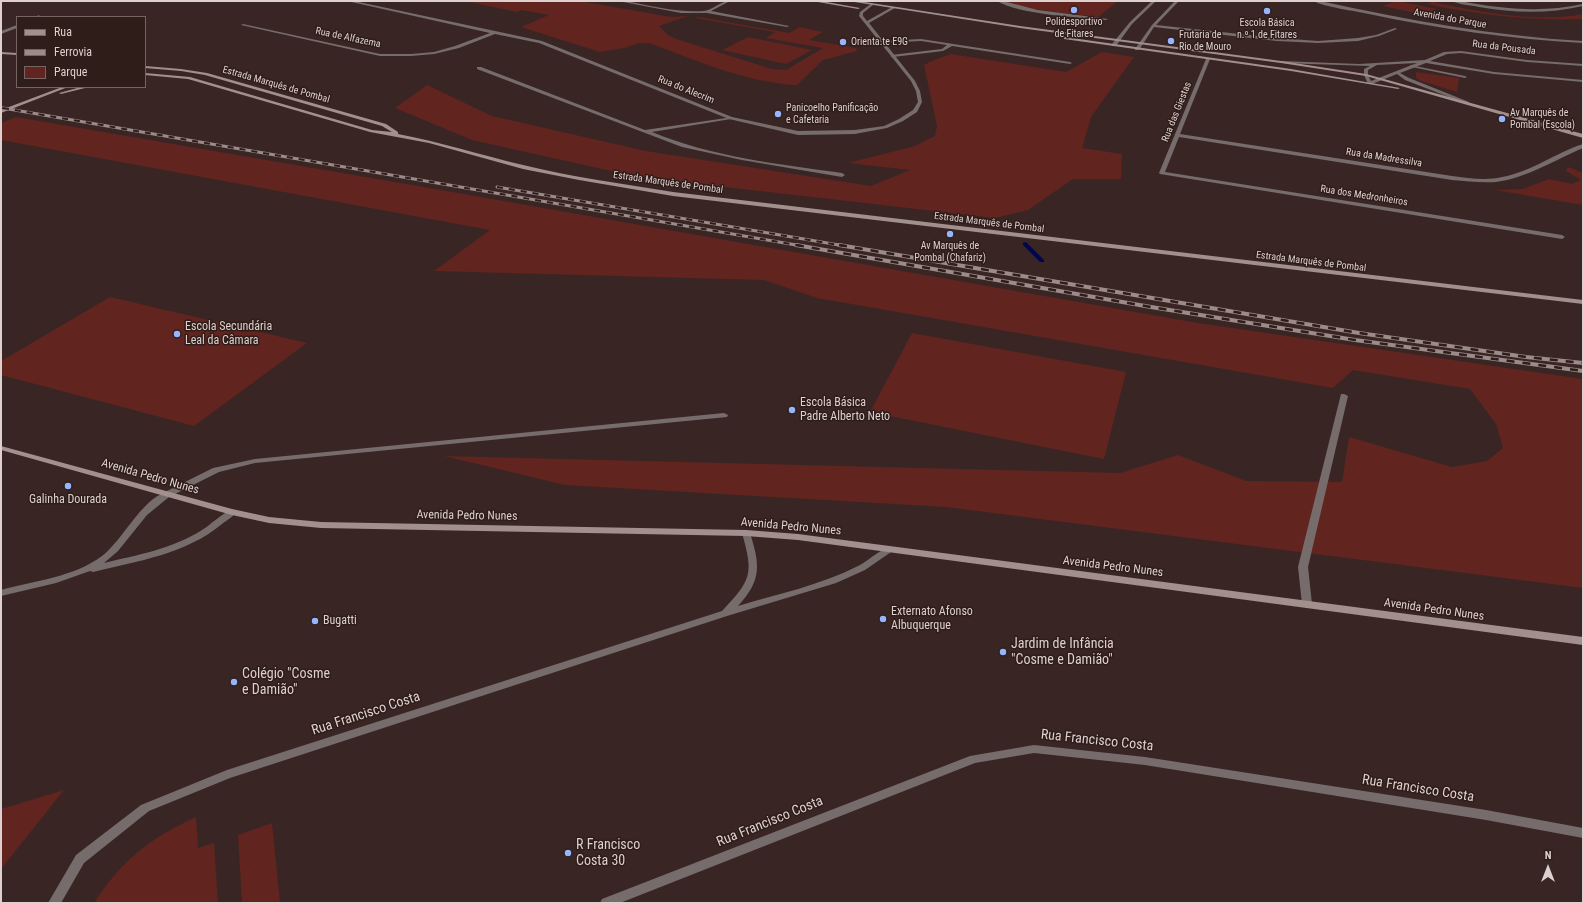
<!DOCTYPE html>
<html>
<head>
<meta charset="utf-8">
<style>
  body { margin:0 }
  #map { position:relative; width:1584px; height:904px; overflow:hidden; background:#392624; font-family:"Roboto Condensed",sans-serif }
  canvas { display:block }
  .frame { position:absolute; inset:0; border:2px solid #ddd0ce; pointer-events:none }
  .legend { position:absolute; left:16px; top:16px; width:130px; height:72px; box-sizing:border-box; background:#2f1d1a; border:1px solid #756562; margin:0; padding:5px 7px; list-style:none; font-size:12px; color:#ddd0ce }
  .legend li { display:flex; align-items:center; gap:8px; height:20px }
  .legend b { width:20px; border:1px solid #756562 }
  .north { position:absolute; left:1528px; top:848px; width:40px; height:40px; -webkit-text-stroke:3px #2f1d1a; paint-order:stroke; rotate:0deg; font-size:11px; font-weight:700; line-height:16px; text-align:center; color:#ddd0ce }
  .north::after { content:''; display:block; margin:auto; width:14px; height:18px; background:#ddd0ce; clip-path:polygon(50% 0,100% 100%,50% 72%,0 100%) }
</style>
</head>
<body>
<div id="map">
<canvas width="1584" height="904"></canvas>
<div class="frame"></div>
<ul class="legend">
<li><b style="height:5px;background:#a1908e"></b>Rua</li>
<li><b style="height:5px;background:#9b8c8a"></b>Ferrovia</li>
<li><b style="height:11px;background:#61241f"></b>Parque</li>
</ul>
<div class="north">N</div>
</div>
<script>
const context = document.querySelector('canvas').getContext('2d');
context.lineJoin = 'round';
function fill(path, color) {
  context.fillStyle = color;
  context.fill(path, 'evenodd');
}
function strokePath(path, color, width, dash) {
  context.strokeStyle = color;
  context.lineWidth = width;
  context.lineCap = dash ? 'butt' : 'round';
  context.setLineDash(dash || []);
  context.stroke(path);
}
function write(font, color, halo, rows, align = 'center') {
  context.font = font + ' "Roboto Condensed",sans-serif';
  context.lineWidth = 3;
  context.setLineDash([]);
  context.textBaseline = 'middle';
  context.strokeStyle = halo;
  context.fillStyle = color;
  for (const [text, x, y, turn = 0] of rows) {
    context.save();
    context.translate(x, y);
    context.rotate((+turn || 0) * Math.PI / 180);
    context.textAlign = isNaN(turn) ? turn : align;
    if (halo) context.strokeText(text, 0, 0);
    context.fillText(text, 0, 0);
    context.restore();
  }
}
const green = new Path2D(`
  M 465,1 L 580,1 L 671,17 L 688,16 L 659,26 L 668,35 L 676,39 L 772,69 L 786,70 L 823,48 L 766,38 L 775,32 L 695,18 L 699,17 L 789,33 L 800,27 L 823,32 L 809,40 L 856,48 L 857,51 L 823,60 L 797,85 C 747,83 695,60 649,43 L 639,43 L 624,48 L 600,52 L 521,27 L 549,15 L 522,10 L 517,12 Z
  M 1004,1 L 1118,1 L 1098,17 L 1033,9 Z
  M 1396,1 L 1398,1 L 1436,9 L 1425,15 L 1383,6 Z
  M 1433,2 C 1478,12 1538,23 1583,14 L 1583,19 C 1530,21 1479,15 1427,4 Z
  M 748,37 L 812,50 L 786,64 L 722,50 Z
  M 1102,52 L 1134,57 L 1091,117 L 1082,148 L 1122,154 L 1121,179 L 1073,179 L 1028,210 L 995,218 L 638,177 L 472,140 L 395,108 L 427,85 L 492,116 L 646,151 L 871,186 L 910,170 L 848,163 L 915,146 L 935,136 L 937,126 L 924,65 L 934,60 L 951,54 L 1066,72 Z
  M 1416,72 L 1459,78 L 1457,92 L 1421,81 L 1416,78 Z
  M 16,117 L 418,186 L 1198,323 L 1583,379 L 1583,588 L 946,507 L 565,485 L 444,456 L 1120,473 L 1178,455 L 1246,481 L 1342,482 L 1349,437 L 1452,467 L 1487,461 L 1503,448 L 1496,424 L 1470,389 L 1353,370 L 1333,388 L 817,298 L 764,280 L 434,271 L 490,230 L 1,140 L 1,123 Z
  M 1568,167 L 1583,173 L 1583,205 L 1495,190 L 1523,189 L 1549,179 L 1572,184 L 1581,180 L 1566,171 Z
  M 110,297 L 307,343 L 194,426 L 1,375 L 1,361 Z
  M 912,333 L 1126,372 L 1104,459 L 870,412 Z
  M 64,790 L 1,869 L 1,809 Z
  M 196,817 L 198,848 L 214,843 L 218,903 L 94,903 C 123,859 149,839 196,817 Z
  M 272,823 L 280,903 L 242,903 L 238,835 Z`);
const stream = new Path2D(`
  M 1025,242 L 1027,243 L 1044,260 L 1044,262 L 1040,262 L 1023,245 L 1023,243 Z`);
const lane = new Path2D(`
  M 921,39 L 1070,62 L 1072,63 L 1070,64 L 952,46 L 943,51 L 893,57 L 891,57 L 891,55 L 942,49 L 947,45 L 921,41 L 882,43 L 880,42 L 882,41 Z
  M 1410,65 L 1465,76 L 1467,77 L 1465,78 L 1412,67 L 1410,66 Z
  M 477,67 L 481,67 L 645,130 L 733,117 L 733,118 L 731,119 L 652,132 C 712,157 778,164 842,173 L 845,175 L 842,177 L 742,160 L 682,147 L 477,69 Z
  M 1341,394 L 1344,394 L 1348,396 L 1308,567 L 1312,604 L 1310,606 L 1304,606 L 1302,604 L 1298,567 Z
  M 724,413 L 728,415 L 727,417 L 255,463 L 219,472 L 169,497 L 163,497 L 162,495 L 163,493 L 213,468 L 255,459 Z`);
const street = new Path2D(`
  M 347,1 L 354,1 L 542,41 L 732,117 L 798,131 L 855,130 L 884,126 L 899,119 L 913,110 L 918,102 L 916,91 L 911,81 L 859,16 L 860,12 L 872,3 L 873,5 L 863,13 L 863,16 L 867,21 L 892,7 L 895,8 L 869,23 L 915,81 L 920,91 L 922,102 L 917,112 L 903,121 L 887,128 L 855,134 L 798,135 L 729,119 L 539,43 L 495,34 L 459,48 L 434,54 L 411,56 L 380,56 L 241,25 L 243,24 L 380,54 L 411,54 L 434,52 L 455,46 L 490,33 Z
  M 618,1 L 626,1 C 652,6 678,13 704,11 C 713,10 720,1 730,1 L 711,11 L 789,26 L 787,27 L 707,13 L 681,13 Z
  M 997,1 L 1003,1 L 1038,10 L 1108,19 L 1106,20 C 1077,17 1021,15 997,1 Z
  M 1152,1 L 1156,1 L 1132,24 L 1116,46 L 1112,46 L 1112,44 L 1130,22 Z
  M 1175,1 L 1179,1 L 1156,25 L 1277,38 L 1318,41 L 1358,38 L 1376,35 L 1395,28 L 1397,29 L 1379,36 L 1358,41 L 1318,43 L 1277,41 L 1154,27 L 1139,50 L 1135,50 L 1135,49 L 1152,25 Z
  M 1313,1 L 1320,1 C 1407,20 1494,36 1583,41 L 1583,43 C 1511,39 1440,29 1369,14 C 1355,11 1325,7 1313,1 Z
  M 1452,1 L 1460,1 C 1501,9 1542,13 1583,4 L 1583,6 C 1548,14 1514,13 1479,7 C 1470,5 1460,5 1452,1 Z
  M 39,15 L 40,17 L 35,17 Z
  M 17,25 L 17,28 L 1,34 L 1,31 Z
  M 1461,51 L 1527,60 L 1583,64 L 1583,66 L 1527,62 L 1461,53 L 1447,54 L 1430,61 L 1494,72 L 1583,80 L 1583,82 L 1494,74 L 1426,63 L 1400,73 L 1409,78 L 1469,102 L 1469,103 L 1467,104 L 1405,80 L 1397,74 L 1372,84 L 1368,84 L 1364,75 L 1364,69 L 1370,66 L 1281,63 L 1279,62 L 1281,61 L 1359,64 L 1425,60 L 1444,52 ZM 1417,63 L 1371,81 L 1368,75 L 1368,70 L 1377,65 Z
  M 1208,58 L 1210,59 L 1180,134 L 1452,176 C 1468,178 1486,181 1502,177 C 1531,172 1555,153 1583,144 L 1583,148 C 1555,160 1526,178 1496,182 C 1481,183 1466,181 1452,180 L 1179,137 L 1165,172 L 1562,235 L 1565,237 L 1562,239 L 1160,174 L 1159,173 L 1206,59 Z
  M 166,492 L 169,493 L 170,495 L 169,497 L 147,515 L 118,551 L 104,563 C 137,555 172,549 202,530 C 210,526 227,508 235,510 L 236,512 C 233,517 227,520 222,524 C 186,554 138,561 93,572 L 90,571 L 56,583 L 1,596 L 1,590 C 34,581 74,577 102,556 C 122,541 142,499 166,492 Z
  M 746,530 L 750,533 C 760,565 762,580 738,606 C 778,594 821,585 858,566 C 867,562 884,545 893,548 L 894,550 L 865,570 L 836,583 L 727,616 L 230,778 L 149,811 L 84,863 L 61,903 L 48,903 L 76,855 L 141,805 L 227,770 L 722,611 C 751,580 754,575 742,533 Z
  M 1034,745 L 1145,757 L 1486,810 L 1583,828 L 1583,838 L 1486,820 L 1145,765 L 1034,753 L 975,763 L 620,903 L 600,903 L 602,899 L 970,756 Z`);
const secondary = new Path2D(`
  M 812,1 L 821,1 L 860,8 L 858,9 Z
  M 848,1 L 858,1 L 1020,26 L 1281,61 L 1366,74 L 1583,134 L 1583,138 L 1366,76 L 1281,63 L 1020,28 Z
  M 1065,37 L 1291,69 L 1400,88 L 1398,89 L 1291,71 L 1064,39 L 1064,37 Z
  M 1,52 L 17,53 L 17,55 L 1,54 Z
  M 145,66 L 181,69 L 207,73 L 386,124 L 398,132 L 398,134 C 440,142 481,155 523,165 C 572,177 623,184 673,192 L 1583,300 L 1583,304 L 673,196 L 579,180 L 523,169 L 429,143 L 370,132 L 188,79 L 145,75 L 145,73 L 190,77 L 372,130 L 392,132 L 382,126 L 205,75 L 181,71 L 145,68 Z
  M 62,87 L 68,87 L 1,113 L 1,110 Z
  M 81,87 L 89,87 L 61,94 L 59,93 Z
  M 1,446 L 232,509 L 269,517 L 321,522 L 746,530 L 798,534 L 1583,637 L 1583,645 L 798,540 L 746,536 L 321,528 L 269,523 L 232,515 L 1,450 Z`);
const railFar2 = new Path2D(`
  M 1,108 L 8,109`);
const railFar1 = new Path2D(`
  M 3,108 L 802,246
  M 497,187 L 845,246`);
const rail = new Path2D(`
  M 796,245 L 1151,307 L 1355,340 L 1583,371
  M 839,245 L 1359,333 L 1526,357 L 1583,363`);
const markers = [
  [1074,10,4,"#95b6fd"],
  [1267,11,4,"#95b6fd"],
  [1171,41,4,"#95b6fd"],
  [843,42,4,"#95b6fd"],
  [778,114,4,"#95b6fd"],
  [1502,119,4,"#95b6fd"],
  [950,234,4,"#95b6fd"],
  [177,334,4,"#95b6fd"],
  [792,410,4,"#95b6fd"],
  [68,486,4,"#95b6fd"],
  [883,619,4,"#95b6fd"],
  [315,621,4,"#95b6fd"],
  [1003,652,4,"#95b6fd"],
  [234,682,4,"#95b6fd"],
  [568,853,4,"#95b6fd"]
];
const farStreetnames = [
  ["Avenida do Parque",1450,19,10],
  ["Rua de Alfazema",348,38,12],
  ["Rua da Pousada",1504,48,7],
  ["Estrada Marquês de Pombal",276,85,16],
  ["Rua do Alecrim",686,90,22],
  ["Rua das Giestas",1177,112,-68],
  ["Rua da Madressilva",1384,158,9],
  ["Estrada Marquês de Pombal",668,183,8],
  ["Rua dos Medronheiros",1364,196,9],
  ["Estrada Marquês de Pombal",989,223,7],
  ["Estrada Marquês de Pombal",1311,262,7]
];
const farPoinames = [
  ["Polidesportivo",1074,22,"center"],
  ["de Fitares",1074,34,"center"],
  ["Escola Básica",1267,23,"center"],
  ["n.º 1 de Fitares",1267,35,"center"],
  ["Frutaria de",1179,35],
  ["Rio de Mouro",1179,47],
  ["Orienta.te E9G",851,42],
  ["Panicoelho Panificação",786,108],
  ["e Cafetaria",786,120],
  ["Av Marquês de",1510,113],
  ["Pombal (Escola)",1510,125],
  ["Av Marquês de",950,246,"center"],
  ["Pombal (Chafariz)",950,258,"center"]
];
const poiNames = [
  ["Escola Secundária",185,327],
  ["Leal da Câmara",185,341],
  ["Escola Básica",800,403],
  ["Padre Alberto Neto",800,417],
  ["Galinha Dourada",68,500,"center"],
  ["Externato Afonso",891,612],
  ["Albuquerque",891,626],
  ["Bugatti",323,621]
];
const streetNames = [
  ["Avenida Pedro Nunes",150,477,16],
  ["Avenida Pedro Nunes",467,516,1],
  ["Avenida Pedro Nunes",791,527,5],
  ["Avenida Pedro Nunes",1113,567,7],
  ["Avenida Pedro Nunes",1434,610,8]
];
const nearPoinames = [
  ["Jardim de Infância",1011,644],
  ["\"Cosme e Damião\"",1011,660],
  ["Colégio \"Cosme",242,674],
  ["e Damião\"",242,690],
  ["R Francisco",576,845],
  ["Costa 30",576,861]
];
const nearStreetnames = [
  ["Rua Francisco Costa",366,714,-18],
  ["Rua Francisco Costa",1097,741,6],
  ["Rua Francisco Costa",1418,789,9],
  ["Rua Francisco Costa",770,822,-22]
];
fill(green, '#61241f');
fill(stream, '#01044f');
fill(lane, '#766c6b');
fill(street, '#766c6b');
fill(secondary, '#a1908e');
strokePath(railFar2, '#9b8c8a', 2.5);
strokePath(railFar1, '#9b8c8a', 3);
strokePath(rail, '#9b8c8a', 4);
strokePath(railFar2, '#2f1d1a', 1.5, [5]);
strokePath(railFar1, '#2f1d1a', 2, [6]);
strokePath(rail, '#2f1d1a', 2.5, [8]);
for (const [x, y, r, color] of markers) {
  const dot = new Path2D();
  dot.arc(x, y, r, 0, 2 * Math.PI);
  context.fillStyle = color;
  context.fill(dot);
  strokePath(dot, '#2f1d1a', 1.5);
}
write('10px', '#ddd0ce', '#2f1d1a', farStreetnames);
write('10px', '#ddd0ce', '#2f1d1a', farPoinames, 'left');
write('12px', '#ddd0ce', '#2f1d1a', poiNames, 'left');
write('12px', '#ddd0ce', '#2f1d1a', streetNames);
write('14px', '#ddd0ce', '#2f1d1a', nearPoinames, 'left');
write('14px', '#ddd0ce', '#2f1d1a', nearStreetnames);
</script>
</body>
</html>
